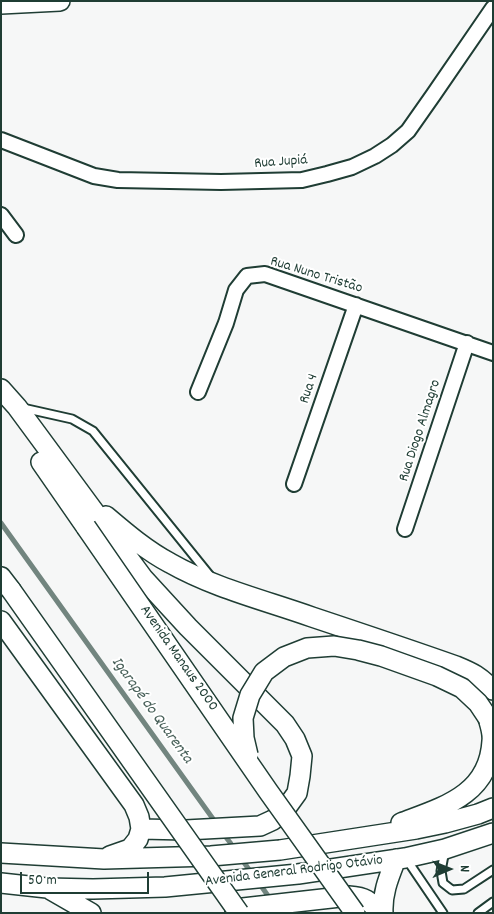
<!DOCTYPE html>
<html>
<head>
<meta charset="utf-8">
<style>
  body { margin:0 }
  #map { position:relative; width:494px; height:914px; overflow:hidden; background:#f6f7f7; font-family:Dekko,sans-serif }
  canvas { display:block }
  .frame { position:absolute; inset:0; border:2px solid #1f3d34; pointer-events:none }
  .north { position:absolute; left:424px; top:844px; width:50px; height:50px; -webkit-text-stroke:4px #fff; paint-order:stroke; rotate:89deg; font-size:14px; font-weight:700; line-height:20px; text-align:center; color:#1f3d34 }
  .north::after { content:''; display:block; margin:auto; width:18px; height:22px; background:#1f3d34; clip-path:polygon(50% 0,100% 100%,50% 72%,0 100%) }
  .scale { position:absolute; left:20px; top:872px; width:129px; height:22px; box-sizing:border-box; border:2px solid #1f3d34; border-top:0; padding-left:6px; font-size:15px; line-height:18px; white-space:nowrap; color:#1f3d34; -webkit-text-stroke:4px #fff; paint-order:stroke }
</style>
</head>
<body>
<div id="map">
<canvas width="494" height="914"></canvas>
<div class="frame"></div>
<div class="north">N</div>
<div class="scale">50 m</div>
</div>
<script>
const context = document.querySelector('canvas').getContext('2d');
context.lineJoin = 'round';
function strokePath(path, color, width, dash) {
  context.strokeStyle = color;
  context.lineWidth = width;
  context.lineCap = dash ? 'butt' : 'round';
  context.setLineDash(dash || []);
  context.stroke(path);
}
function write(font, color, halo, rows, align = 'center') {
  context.font = font + ' Dekko,sans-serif';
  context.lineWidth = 4;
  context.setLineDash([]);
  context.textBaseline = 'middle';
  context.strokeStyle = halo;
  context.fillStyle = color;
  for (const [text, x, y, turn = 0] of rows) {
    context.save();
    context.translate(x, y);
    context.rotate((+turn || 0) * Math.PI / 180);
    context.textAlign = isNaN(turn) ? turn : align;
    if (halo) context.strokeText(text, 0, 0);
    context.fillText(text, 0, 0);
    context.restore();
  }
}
const stream = new Path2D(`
  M 1,523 L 216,823
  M 222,832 L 235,849
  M 241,858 L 252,874
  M 259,883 L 271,900`);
const lane = new Path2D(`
  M 23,408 L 72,419 L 93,431 L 211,577
  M 445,850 L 441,871 L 443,883 L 452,890 L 464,889 L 493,870
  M 407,860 L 443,913
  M 478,913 L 493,902`);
const street = new Path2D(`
  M 1,140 L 94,176 L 118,180 L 221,182 L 302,180 L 327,174 L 352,167 L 375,156 L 392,145 L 408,131 L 434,94 L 493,8
  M 1,215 L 16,235
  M 198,392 L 226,323 L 236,290 L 247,276 L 265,274 L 493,353
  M 294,484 L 356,305
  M 405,529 L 467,343`);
const secondary = new Path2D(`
  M 1,4 L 60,1
  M 1,389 L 17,407 L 143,578 L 188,627 L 285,724 L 295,739 L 302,756 L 300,776 L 297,793 L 284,811 L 273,820 L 260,826 L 186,830 L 141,829
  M 41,462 L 86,527
  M 106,516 C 126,533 147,551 170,563 C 214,588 264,600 312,617 C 360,633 408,649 456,666 C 473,673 479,676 493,690
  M 1,577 L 11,590
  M 1,621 L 134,805 L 139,817 L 141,829 L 138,839 L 130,849 L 110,856
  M 401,823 C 443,807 489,795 492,741 C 493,733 490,725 488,718
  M 1,853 L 104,859 L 211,856 L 280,850 L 416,829 L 445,823 L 478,814 L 493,808
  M 1,883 L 47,888 L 93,889 L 165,887 L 298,874 L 405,858 L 445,849 L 493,833
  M 51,890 L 91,913
  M 235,913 L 243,908 L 349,896 C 365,897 369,900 380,913
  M 383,913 C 382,893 389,877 396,859`);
const secondaryBridge = new Path2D(`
  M 86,527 L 268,791 L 355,913
  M 11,590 L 239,913
  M 248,755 L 244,738 L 243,718 L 250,695 L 264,672 L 284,657 L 307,648 L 334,646 L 358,650 L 381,656 L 437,676 L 462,688 L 478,703 L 488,718`);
const streetNames = [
  ["Rua Jupiá",281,163,-4],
  ["Rua Nuno Tristão",316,276,17],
  ["Rua 4",310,389,-71],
  ["Rua Diogo Almagro",421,431,-72],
  ["Avenida Manaus 2000",178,659,55],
  ["Avenida General Rodrigo Otávio",294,872,-7]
];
const waterNames = [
  ["Igarapé do Quarenta",151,711,54]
];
strokePath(stream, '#72857f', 5);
strokePath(lane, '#1f3d34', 11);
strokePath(street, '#1f3d34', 18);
strokePath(secondary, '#1f3d34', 22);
strokePath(lane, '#fff', 7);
strokePath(street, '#fff', 14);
strokePath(secondary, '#fff', 19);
strokePath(secondaryBridge, '#1f3d34', 22, []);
strokePath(secondaryBridge, '#fff', 19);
write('15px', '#1f3d34', '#fff', streetNames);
write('italic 16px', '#49615a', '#fff', waterNames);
</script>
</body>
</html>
